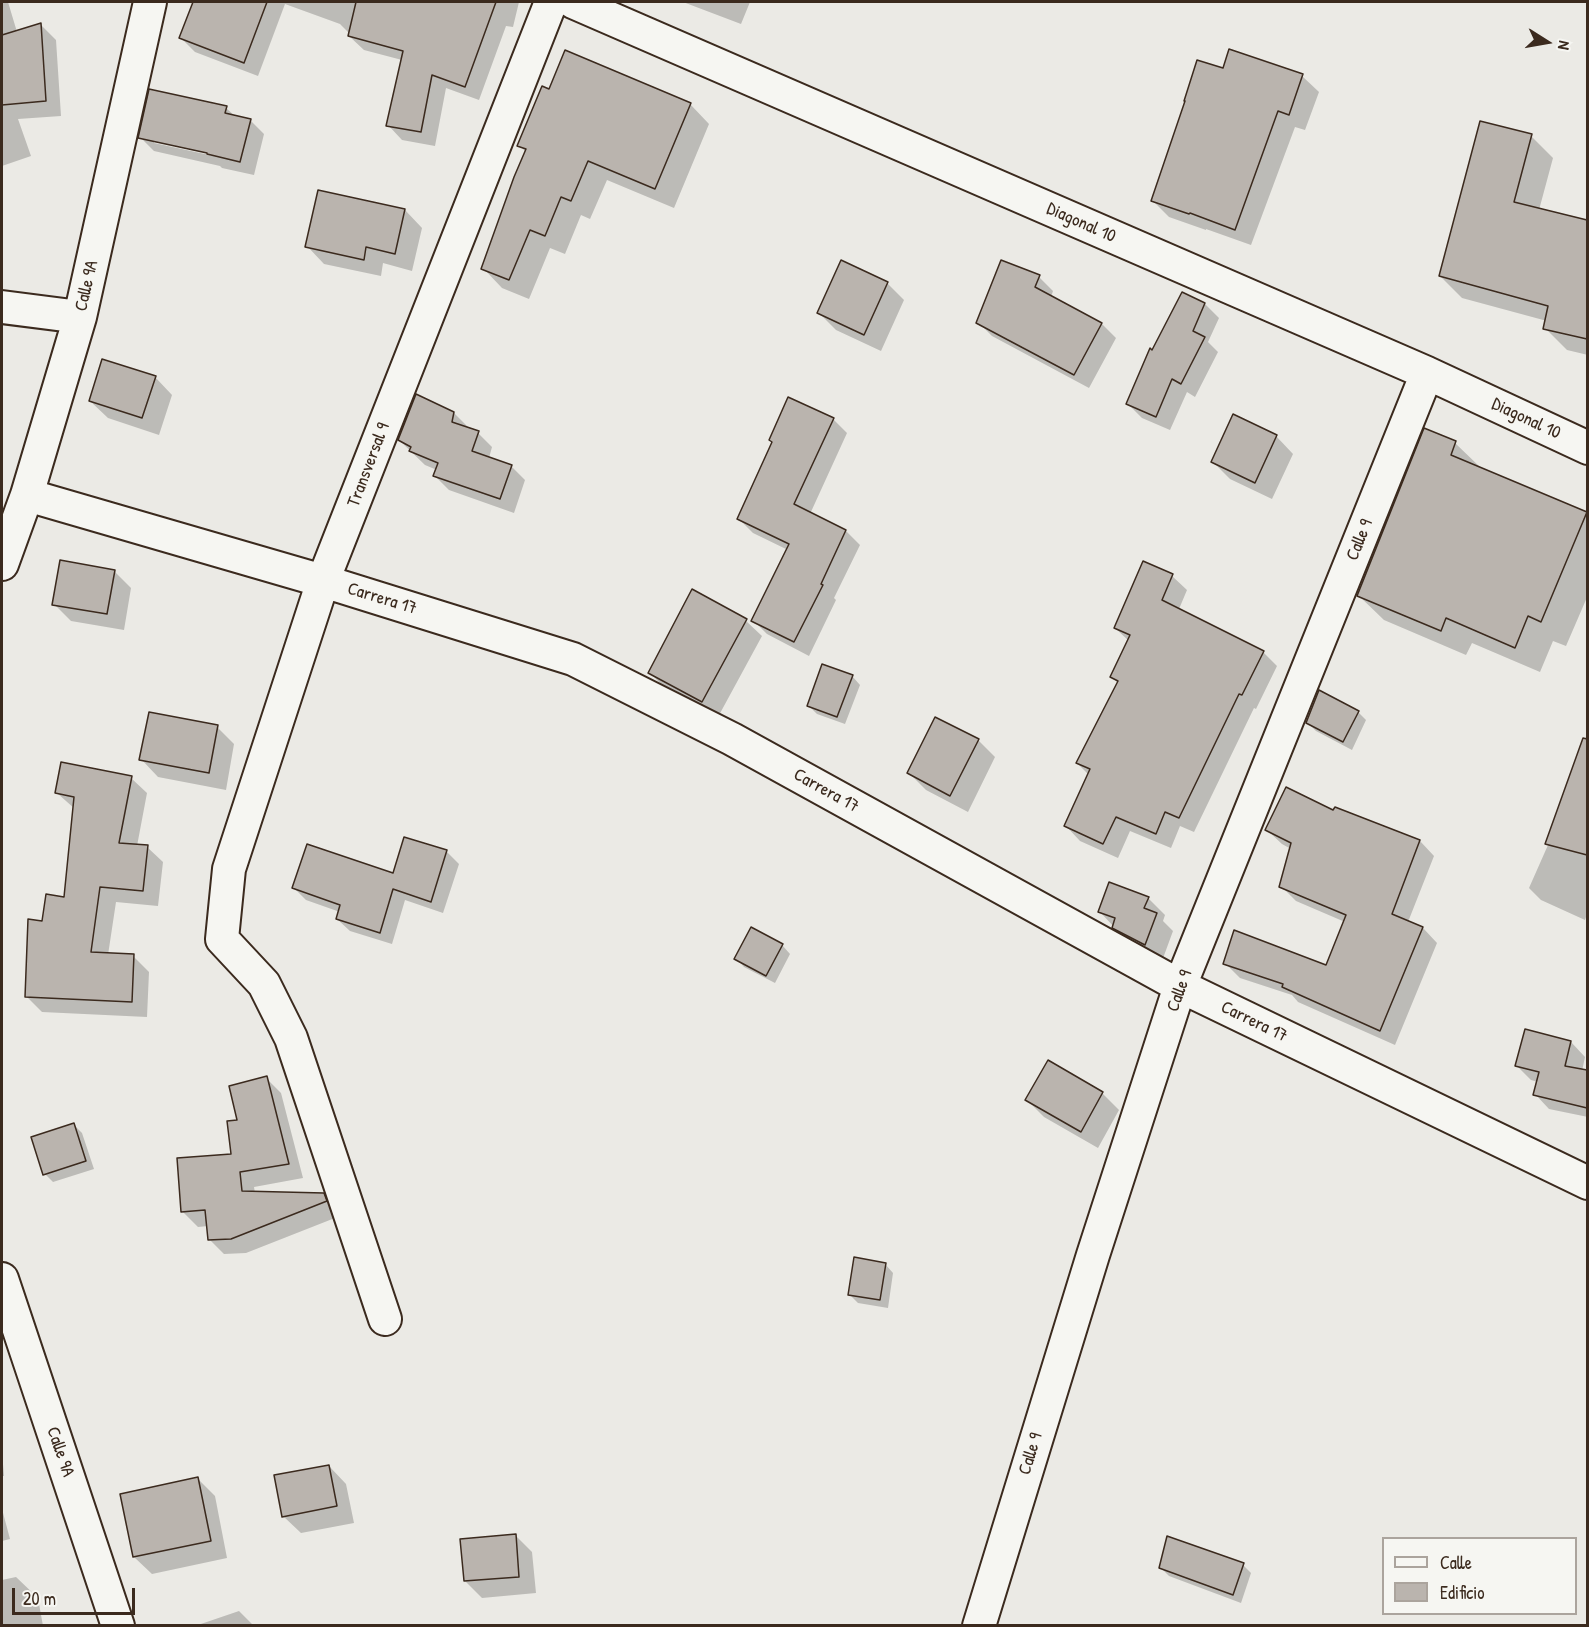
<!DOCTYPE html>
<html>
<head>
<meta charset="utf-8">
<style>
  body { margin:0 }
  #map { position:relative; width:1589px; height:1627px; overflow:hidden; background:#ebeae5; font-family:"Patrick Hand",sans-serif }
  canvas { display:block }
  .frame { position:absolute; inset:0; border:3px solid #3b2a1e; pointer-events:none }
  .legend { position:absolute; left:1382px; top:1537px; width:195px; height:78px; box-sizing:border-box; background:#f6f6f2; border:2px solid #aba49d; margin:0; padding:8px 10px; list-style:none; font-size:18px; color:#3b2a1e }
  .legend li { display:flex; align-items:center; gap:12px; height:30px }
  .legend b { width:30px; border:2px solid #aba49d }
  .north { position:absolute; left:1517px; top:12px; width:60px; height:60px; -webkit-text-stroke:4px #f6f6f2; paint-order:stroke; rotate:101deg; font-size:16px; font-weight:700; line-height:24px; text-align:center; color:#3b2a1e }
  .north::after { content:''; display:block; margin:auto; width:21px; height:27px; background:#3b2a1e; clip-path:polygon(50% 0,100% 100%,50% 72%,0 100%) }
  .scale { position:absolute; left:12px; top:1588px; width:123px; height:27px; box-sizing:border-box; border:3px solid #3b2a1e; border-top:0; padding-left:8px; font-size:18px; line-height:21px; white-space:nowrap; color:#3b2a1e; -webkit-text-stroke:4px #f6f6f2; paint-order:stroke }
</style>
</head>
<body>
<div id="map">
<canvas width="1589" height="1627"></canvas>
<div class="frame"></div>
<ul class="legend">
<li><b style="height:8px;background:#f6f6f2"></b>Calle</li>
<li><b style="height:16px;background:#bab4ae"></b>Edificio</li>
</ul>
<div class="north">N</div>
<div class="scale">20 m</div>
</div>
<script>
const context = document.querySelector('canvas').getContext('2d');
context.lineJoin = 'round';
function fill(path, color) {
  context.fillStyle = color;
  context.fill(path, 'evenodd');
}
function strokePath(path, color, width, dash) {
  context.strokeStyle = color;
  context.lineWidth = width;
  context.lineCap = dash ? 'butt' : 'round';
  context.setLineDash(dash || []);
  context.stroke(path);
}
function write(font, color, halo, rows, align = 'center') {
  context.font = font + ' "Patrick Hand",sans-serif';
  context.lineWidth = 4.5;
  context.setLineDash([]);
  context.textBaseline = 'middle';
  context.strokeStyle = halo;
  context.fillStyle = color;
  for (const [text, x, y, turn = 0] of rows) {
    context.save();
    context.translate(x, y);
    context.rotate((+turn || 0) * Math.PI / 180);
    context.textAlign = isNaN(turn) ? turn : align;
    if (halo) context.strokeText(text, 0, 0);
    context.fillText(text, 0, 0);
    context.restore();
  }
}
const shadow = new Path2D(`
  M 2,2 L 8,2 L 17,32 L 41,25 L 56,40 L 61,116 L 18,119 L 31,156 L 2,166 Z
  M 194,2 L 519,2 L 513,27 L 506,26 L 479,100 L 446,88 L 435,146 L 402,140 L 388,125 L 402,60 L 364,50 L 349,36 L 350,34 L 340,24 L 285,4 L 258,76 L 195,52 L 180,37 Z
  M 683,2 L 750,2 L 741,24 Z
  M 1224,70 L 1302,76 L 1319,92 L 1305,130 L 1295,127 L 1251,245 L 1206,229 L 1206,230 L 1169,217 L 1153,201 L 1187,102 Z
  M 550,91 L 690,104 L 709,124 L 674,208 L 607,180 L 590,219 L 581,215 L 565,254 L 550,248 L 529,299 L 502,288 L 483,268 L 526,152 L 519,145 Z
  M 226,108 L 236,117 L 250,120 L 264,134 L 254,175 L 222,168 L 220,166 L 154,151 L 140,137 ZM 154,140 L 214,153 L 214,156 L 154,143 Z
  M 1531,136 L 1553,158 L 1539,210 L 1588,222 L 1588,355 L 1567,350 L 1545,328 L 1547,321 L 1462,298 L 1440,276 Z
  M 405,210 L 422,228 L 412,271 L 383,263 L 381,276 L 324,264 L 307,246 Z
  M 1039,277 L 1053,291 L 1051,297 L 1102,324 L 1116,338 L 1089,388 L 992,336 L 978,322 Z
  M 887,283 L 904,300 L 881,351 L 836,330 L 819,313 Z
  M 1205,304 L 1219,318 L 1208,342 L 1218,352 L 1195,397 L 1187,392 L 1170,430 L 1142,418 L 1128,404 Z
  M 155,377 L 172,395 L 159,435 L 108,418 L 90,401 Z
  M 454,413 L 468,427 L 478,433 L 492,447 L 489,458 L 511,466 L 525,480 L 514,513 L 449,490 L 435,476 L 437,470 L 425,465 L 399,440 Z
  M 833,419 L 847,433 L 810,514 L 846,531 L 860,545 L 834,598 L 836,600 L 809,656 L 767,634 L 753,620 L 788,550 L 753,533 L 739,519 L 773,443 Z
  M 1425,430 L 1455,443 L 1481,468 L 1588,515 L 1588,595 L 1566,646 L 1553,641 L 1540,672 L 1472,643 L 1466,655 L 1384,620 L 1358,595 Z
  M 1276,436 L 1293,454 L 1272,499 L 1230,479 L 1213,462 Z
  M 1144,563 L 1172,576 L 1187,590 L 1179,609 L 1263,652 L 1277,666 L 1256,709 L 1254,708 L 1194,832 L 1180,826 L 1171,848 L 1130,831 L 1118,858 L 1080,841 L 1066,826 L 1089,775 L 1077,763 L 1119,684 L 1112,677 L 1129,641 L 1115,628 Z
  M 114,571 L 131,588 L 124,630 L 71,621 L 54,604 Z
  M 692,591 L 746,621 L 762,636 L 718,717 L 666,689 L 650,673 Z
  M 852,676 L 860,685 L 845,724 L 817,714 L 808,705 Z
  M 1358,712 L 1366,720 L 1352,750 L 1316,731 L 1307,722 Z
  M 217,727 L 234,744 L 226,790 L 158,777 L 141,759 Z
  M 1588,731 L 1588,911 L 1585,920 L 1541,900 L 1529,888 L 1548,845 L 1547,844 Z
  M 978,740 L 995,757 L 968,812 L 926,790 L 909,773 Z
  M 131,778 L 147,793 L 137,846 L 147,847 L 163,862 L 158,906 L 116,902 L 108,955 L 133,956 L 149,972 L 147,1017 L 42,1012 L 26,996 L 44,923 L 65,898 L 75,809 L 57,793 Z
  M 1334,812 L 1420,841 L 1434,856 L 1408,922 L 1423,928 L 1437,943 L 1395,1045 L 1298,1002 L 1292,995 L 1240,978 L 1225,963 L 1327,967 L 1345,922 L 1296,901 L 1281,886 L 1291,849 L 1282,844 L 1267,830 Z
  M 405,839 L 447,852 L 459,864 L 443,913 L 405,900 L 392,944 L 350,931 L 337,919 L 340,912 L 306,900 L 294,888 L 394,875 Z
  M 1148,898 L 1165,915 L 1163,921 L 1173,931 L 1162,961 L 1131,945 L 1100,912 Z
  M 782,945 L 790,954 L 775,983 L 744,967 L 736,958 Z
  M 1571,1042 L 1585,1057 L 1582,1071 L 1588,1072 L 1588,1117 L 1549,1109 L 1535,1094 L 1538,1082 L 1531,1080 L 1517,1066 Z
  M 266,1078 L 281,1093 L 303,1178 L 254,1187 L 255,1193 L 323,1195 L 338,1210 L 340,1216 L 246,1253 L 224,1254 L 209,1239 L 208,1226 L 198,1227 L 183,1212 L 232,1155 L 239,1121 Z
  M 1102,1093 L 1119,1110 L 1098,1148 L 1044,1117 L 1027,1100 Z
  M 74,1125 L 82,1133 L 94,1169 L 53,1182 L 45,1174 Z
  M 885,1264 L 893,1273 L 888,1308 L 858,1303 L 849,1294 Z
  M 2,1452 L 4,1476 L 2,1476 Z
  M 329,1466 L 346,1484 L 354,1523 L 301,1533 L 283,1516 Z
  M 198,1479 L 215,1496 L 227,1558 L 152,1574 L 134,1557 Z
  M 2,1509 L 10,1539 L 2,1541 Z
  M 515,1535 L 532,1552 L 536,1593 L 482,1598 L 465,1581 Z
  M 1243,1565 L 1251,1573 L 1241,1603 L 1169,1576 L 1161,1568 Z
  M 16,1577 L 38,1598 L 43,1626 L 2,1626 L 2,1580 Z
  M 239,1611 L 254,1626 L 195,1626 Z`);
const building = new Path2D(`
  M 193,2 L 267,2 L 244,63 L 179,38 Z
  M 356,2 L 496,2 L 465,87 L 432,75 L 421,132 L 386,126 L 403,51 L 348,36 Z
  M 41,23 L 46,101 L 2,105 L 2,35 Z
  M 1229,49 L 1303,74 L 1289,115 L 1278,111 L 1235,230 L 1190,213 L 1189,214 L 1151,201 L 1185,101 L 1184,101 L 1197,60 L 1223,68 Z
  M 565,50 L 691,103 L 655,189 L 588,161 L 571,201 L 561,197 L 545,236 L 530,230 L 509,280 L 481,269 L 514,177 L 526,149 L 517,146 L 542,86 L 549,89 Z
  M 149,89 L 227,106 L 225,113 L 251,119 L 240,162 L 207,154 L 207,153 L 138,138 Z
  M 1480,121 L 1532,134 L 1514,202 L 1587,220 L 1587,339 L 1543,329 L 1548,306 L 1439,276 Z
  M 318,190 L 405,209 L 395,254 L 366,247 L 364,260 L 305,247 Z
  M 841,260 L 888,282 L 864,335 L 817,313 Z
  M 1001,260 L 1040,275 L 1035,287 L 1102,323 L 1074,375 L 976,323 Z
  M 1182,292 L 1205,303 L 1193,331 L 1205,337 L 1181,384 L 1172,379 L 1156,417 L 1126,404 L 1150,348 L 1152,350 Z
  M 102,359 L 156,376 L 142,418 L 89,401 Z
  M 416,394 L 454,412 L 452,422 L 479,431 L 472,451 L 512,465 L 500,499 L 433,476 L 438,463 L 409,451 L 411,447 L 398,440 Z
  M 788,397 L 834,418 L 794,504 L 846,530 L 821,584 L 823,585 L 794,642 L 751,621 L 789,544 L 737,519 L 772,442 L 769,440 Z
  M 1233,414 L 1277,435 L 1255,483 L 1211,462 Z
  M 1424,428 L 1456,441 L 1451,455 L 1587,512 L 1541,622 L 1528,616 L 1515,648 L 1446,618 L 1441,631 L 1357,596 Z
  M 60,560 L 115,570 L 107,614 L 52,605 Z
  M 1143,561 L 1173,574 L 1162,600 L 1264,651 L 1242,695 L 1239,694 L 1179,818 L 1165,812 L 1156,834 L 1116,817 L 1103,844 L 1064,826 L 1090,769 L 1076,763 L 1118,681 L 1110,677 L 1130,635 L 1114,628 Z
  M 692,589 L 747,619 L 702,702 L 648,673 Z
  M 822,664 L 853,675 L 837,717 L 807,706 Z
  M 1319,690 L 1359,711 L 1343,742 L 1306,723 Z
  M 149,712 L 218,725 L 209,773 L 139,760 Z
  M 935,717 L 979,739 L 950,796 L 907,773 Z
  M 1583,738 L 1587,739 L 1587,855 L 1545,844 Z
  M 61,762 L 132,776 L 119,843 L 148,845 L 143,891 L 100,887 L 91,952 L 134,954 L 132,1002 L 25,997 L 28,919 L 42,921 L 46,894 L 64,897 L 74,797 L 55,793 Z
  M 1286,787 L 1333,810 L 1335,807 L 1420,840 L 1392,914 L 1423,927 L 1380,1031 L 1282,987 L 1283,984 L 1223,964 L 1234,930 L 1326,965 L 1346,915 L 1279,887 L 1291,843 L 1265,830 Z
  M 404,837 L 447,850 L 431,902 L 393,889 L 380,933 L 336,919 L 340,905 L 292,888 L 307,844 L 393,873 Z
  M 1109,882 L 1149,897 L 1144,908 L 1157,913 L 1145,945 L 1112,928 L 1115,918 L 1098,912 Z
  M 751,927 L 783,944 L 766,976 L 734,959 Z
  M 1525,1029 L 1571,1041 L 1565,1066 L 1587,1070 L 1587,1108 L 1533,1095 L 1539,1072 L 1515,1066 Z
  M 1048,1060 L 1103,1092 L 1081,1132 L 1025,1100 Z
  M 267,1076 L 289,1164 L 240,1172 L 242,1191 L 324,1193 L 327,1201 L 231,1239 L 208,1240 L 205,1210 L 181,1212 L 177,1158 L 231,1154 L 227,1121 L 237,1120 L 229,1086 Z
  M 74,1123 L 86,1161 L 43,1175 L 31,1137 Z
  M 854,1257 L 886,1263 L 880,1300 L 848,1295 Z
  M 329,1465 L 337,1506 L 282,1517 L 274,1475 Z
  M 198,1477 L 211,1541 L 133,1557 L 120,1494 Z
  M 516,1534 L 519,1577 L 464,1581 L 460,1539 Z
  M 1167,1536 L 1244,1563 L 1233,1595 L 1159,1568 Z`);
const street = new Path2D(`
  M 573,2 L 1427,373 L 1588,448
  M 2,307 L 80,317
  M 27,495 L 323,581 L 573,659 L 732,739 L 1180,986 L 1588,1183
  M 2,564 L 27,495 L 80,317 L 150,2
  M 2,1279 L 118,1626
  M 385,1319 L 291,1038 L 264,984 L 222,939 L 229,869 L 323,581 L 551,2
  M 979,1626 L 1093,1255 L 1180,986 L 1427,373`);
const streetNames = [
  ["Diagonal 10",1081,223,24],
  ["Calle 9A",87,286,-77],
  ["Diagonal 10",1526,419,25],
  ["Transversal 9",369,465,-69],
  ["Calle 9",1360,540,-68],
  ["Carrera 17",382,599,17],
  ["Carrera 17",826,791,29],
  ["Calle 9",1180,991,-70],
  ["Carrera 17",1254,1022,26],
  ["Calle 9A",60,1452,71],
  ["Calle 9",1031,1454,-73]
];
fill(shadow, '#0003');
fill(building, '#bab4ae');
strokePath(building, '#3b2a1e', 1.5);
strokePath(street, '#3b2a1e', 36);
strokePath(street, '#f6f6f2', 32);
write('18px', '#3b2a1e', '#f6f6f2', streetNames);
</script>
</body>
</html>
